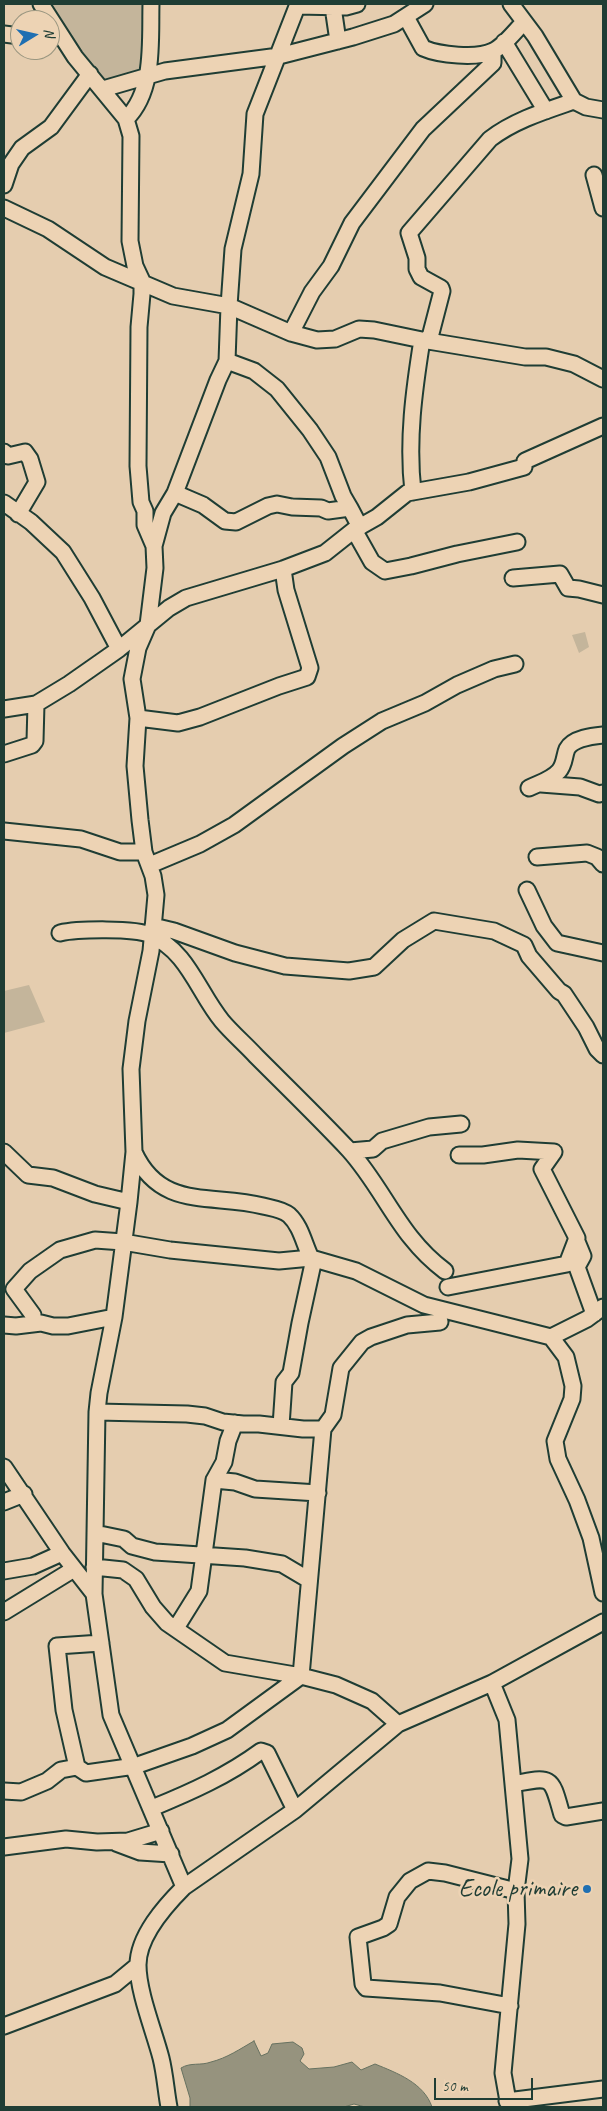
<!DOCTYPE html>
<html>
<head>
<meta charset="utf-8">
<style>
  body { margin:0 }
  #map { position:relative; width:607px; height:2111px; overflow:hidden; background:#e5cdaf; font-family:Caveat,sans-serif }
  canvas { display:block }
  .frame { position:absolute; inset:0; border:5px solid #1f3d34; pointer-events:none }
  .north { position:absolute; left:10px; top:10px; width:50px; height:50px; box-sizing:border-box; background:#edd3b4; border:1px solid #9b9781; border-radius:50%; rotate:81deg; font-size:14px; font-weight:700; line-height:20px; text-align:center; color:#1f3d34 }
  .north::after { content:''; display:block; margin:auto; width:18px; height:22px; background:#1f6fb2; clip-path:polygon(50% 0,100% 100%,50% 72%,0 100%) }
  .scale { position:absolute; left:434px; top:2078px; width:99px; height:22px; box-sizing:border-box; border:2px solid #1f3d34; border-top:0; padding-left:6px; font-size:15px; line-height:18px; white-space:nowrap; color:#1f3d34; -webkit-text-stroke:4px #edd3b4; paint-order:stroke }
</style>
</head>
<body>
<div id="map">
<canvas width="607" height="2111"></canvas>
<div class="frame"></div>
<div class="north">N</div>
<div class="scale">50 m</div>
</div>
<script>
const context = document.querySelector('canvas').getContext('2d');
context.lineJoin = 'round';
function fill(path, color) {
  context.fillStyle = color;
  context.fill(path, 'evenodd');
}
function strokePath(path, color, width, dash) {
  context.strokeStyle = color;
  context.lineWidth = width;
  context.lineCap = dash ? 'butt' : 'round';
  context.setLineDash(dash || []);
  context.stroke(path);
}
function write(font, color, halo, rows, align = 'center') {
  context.font = font + ' Caveat,sans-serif';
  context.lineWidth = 5;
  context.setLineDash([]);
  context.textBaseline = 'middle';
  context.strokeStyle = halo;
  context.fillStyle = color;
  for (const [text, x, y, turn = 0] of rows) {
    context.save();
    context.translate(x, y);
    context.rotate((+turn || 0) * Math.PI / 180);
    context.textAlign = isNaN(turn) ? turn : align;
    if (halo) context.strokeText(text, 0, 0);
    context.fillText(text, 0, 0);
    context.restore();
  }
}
const green = new Path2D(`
  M 49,4 L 146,4 L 142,71 L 105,86 L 74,44 Z
  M 585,632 L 589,647 L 579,653 L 572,635 Z
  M 29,985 L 45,1022 L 4,1033 L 4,991 Z`);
const water = new Path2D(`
  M 254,2041 L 261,2056 L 268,2053 L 272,2044 L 293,2042 L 302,2048 L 304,2054 L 300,2061 L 309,2069 L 334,2067 L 352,2062 L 361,2070 L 375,2064 C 397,2073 424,2083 432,2107 L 365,2107 L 354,2104 L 344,2107 L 190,2107 L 190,2098 L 181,2068 C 191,2062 200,2066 211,2062 C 227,2058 240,2049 254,2041 Z`);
const minor = new Path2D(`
  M 41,4 L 75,57 L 126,119 L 131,136 L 130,241 L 135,266 L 142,281 L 142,294 L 139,327 L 138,466 L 141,502 L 145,511 L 145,525 L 154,546 L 155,568 L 148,625 L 138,648 L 132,679 L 138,718 L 135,766 L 140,820 L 144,852 L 153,876 L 156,895 L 151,951 L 137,1021 L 131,1069 L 134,1152 L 129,1202 L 114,1317 L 99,1393 L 97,1412 L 94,1594 L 111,1715 L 184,1887
  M 511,4 L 535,36 L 574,101 L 586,107 L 603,110
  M 297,6 L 346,7 L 357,4
  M 333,7 L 338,41
  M 406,17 L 423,48 C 439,55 477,59 493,51 C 504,46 515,31 524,22
  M 4,34 L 20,36
  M 504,42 L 546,111
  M 103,89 L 165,71 L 279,56 L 353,37 L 394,24 L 425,4
  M 126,119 C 155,91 150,41 151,4
  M 594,175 L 603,208
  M 4,185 L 11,164 L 22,148 L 51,127 L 90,74
  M 4,208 L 48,229 L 105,267 L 173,296 L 229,306 L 233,249 L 251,174 L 255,114 L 298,4
  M 291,333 L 312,292 L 331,266 L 352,223 L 423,129 L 493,63 L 493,51
  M 429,341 L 442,291 L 441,288 L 421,277 L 417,269 L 417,258 L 409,233 L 490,139 C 515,120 545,111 574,101
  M 227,361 L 254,371 L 277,389 L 310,430 L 328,457 L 343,496 L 350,508
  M 4,452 L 8,456 L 25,452 L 30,459 L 37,482 L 18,514
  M 525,461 L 603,426
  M 413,492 C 407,441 414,390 422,340
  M 175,493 L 203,505 L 225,521 L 236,522 L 268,506 L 277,504 L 292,507 L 321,508 L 328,511 L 350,508 L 360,527
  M 4,503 L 31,522 L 63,552 L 92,598 L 119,649
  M 354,530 L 372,562 L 385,571 L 411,566 L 457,554 L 517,542
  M 154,546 L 163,513 L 175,493 L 218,380 L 227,361 L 229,306 L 291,333 L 317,340 L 335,339 L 359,329 L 374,330 L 422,340 L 525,357 L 546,357 L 574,364 L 603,379
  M 513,578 L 560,574 L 568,588 L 579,589 L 603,595
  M 4,709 L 36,704 L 69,684 L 119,649 L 169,608 L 186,598 L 283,569 L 325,553 L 354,530 L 377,517 L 407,493 L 469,482 L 524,467
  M 138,718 L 178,723 L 200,717 L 279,686 L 307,677 L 310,668 L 286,590 L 283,569
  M 4,754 L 32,745 L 35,741 L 36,704
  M 541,784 L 580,787 L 599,794 L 603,793
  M 529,788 C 539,783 551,780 559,771 C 565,764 564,756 567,749 C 573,738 593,736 603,735
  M 4,831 L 81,839 L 120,852 L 144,852
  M 537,857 L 587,853 L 597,857 L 603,864
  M 150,865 L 200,844 L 234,825 L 343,746 L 382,721 L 425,703 L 457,685 L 494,669 L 515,664
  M 527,890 L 544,926 L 557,943 L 603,953
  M 153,926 L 174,931 L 235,953 L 285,966 L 349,971 L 374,967 L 403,940 L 434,921 L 494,931 L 524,945 L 529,956 L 559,991 L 564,994 L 586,1027 L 597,1049 L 603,1055
  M 60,933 C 77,929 136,928 150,935 C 188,951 198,992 222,1021 C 232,1033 245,1044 256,1056 C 287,1087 319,1118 349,1150 C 385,1190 399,1237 445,1271
  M 350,1151 L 373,1149 L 382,1141 L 429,1127 L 461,1124
  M 4,1152 L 28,1175 L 53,1178 L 95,1194 L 129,1202
  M 134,1152 C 161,1211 212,1193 263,1206 C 271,1208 282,1209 289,1215 C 301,1226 304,1244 311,1258 L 356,1271 L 424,1305 L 551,1337 L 587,1319 L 603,1307
  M 576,1239 L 583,1256 L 577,1267 L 594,1314
  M 448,1287 L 567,1264 L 577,1238 L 542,1169 L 554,1152 L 518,1150 L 483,1155 L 459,1155
  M 33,1315 L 14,1289 L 30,1271 L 60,1250 L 95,1240 L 123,1242 L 170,1250 L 279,1261 L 311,1258
  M 4,1325 L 16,1326 L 41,1323 L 53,1326 L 68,1326 L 114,1317
  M 551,1337 L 566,1357 L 573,1386 L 572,1399 L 555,1441 L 558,1459 L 577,1500 L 591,1538 L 603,1593
  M 97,1412 L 187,1414 L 205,1416 L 223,1422 L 243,1424 L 259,1424 L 303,1429 L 323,1429 L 333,1415 L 341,1368 L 362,1342 L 371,1337 L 407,1325 L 440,1322
  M 281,1426 L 284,1382 L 291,1373 L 300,1323 L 314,1259
  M 4,1467 L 62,1553 L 94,1594
  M 214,1480 L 235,1482 L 255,1489 L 318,1493
  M 4,1502 L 24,1494
  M 95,1533 L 124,1539 L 132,1546 L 155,1552 L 245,1558 L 282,1564 L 309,1580
  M 94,1567 L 123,1570 L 136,1579 L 153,1607 L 167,1623 L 225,1663 L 301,1676 L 336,1685 L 372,1701 L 398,1724
  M 4,1571 L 33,1566 L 62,1553
  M 4,1612 L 74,1569
  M 176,1628 L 199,1591 L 214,1480 L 224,1462 L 228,1441 L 235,1423
  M 492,1683 L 507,1720 L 520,1859 L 516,1891 L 517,1924 L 503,2073 L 509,2107
  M 77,1767 L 64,1710 L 57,1646 L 101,1643
  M 513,1784 C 553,1776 551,1776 562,1815 L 566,1817 L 603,1811
  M 4,1791 L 21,1792 L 47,1781 L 61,1770 L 77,1767 L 86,1773 L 135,1766 L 192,1746 L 227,1730 L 301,1676 L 323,1429
  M 152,1808 C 191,1792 227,1776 261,1751 L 267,1753 L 295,1810
  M 116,1843 L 140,1852 L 171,1854
  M 4,1847 L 66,1839 L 97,1842 L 128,1841 L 161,1831
  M 510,2006 L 440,1993 L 366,1988 L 363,1984 L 358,1937 L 383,1928 L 389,1924 L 397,1897 L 410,1881 L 428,1871 L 445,1873 L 516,1891
  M 4,2026 L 115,1984 L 138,1965
  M 507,2101 L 603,2089
  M 169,2107 C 166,2091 165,2074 161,2058 C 154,2031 138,1992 138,1965 C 138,1936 165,1906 184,1887 L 295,1810 L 398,1724 L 492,1683 L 603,1622`);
const markers = [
  [587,1889,5,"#1f6fb2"]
];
const poiNames = [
  ["Ecole primaire",577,1889]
];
fill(green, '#c4b59b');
fill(water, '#96937e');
strokePath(water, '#667160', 1);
strokePath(minor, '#1f3d34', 19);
strokePath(minor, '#edd3b4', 15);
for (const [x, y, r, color] of markers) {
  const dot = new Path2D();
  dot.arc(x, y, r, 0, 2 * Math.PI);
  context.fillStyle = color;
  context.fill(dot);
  strokePath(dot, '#edd3b4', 2);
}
write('25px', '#1f3d34', '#edd3b4', poiNames, 'right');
</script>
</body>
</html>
